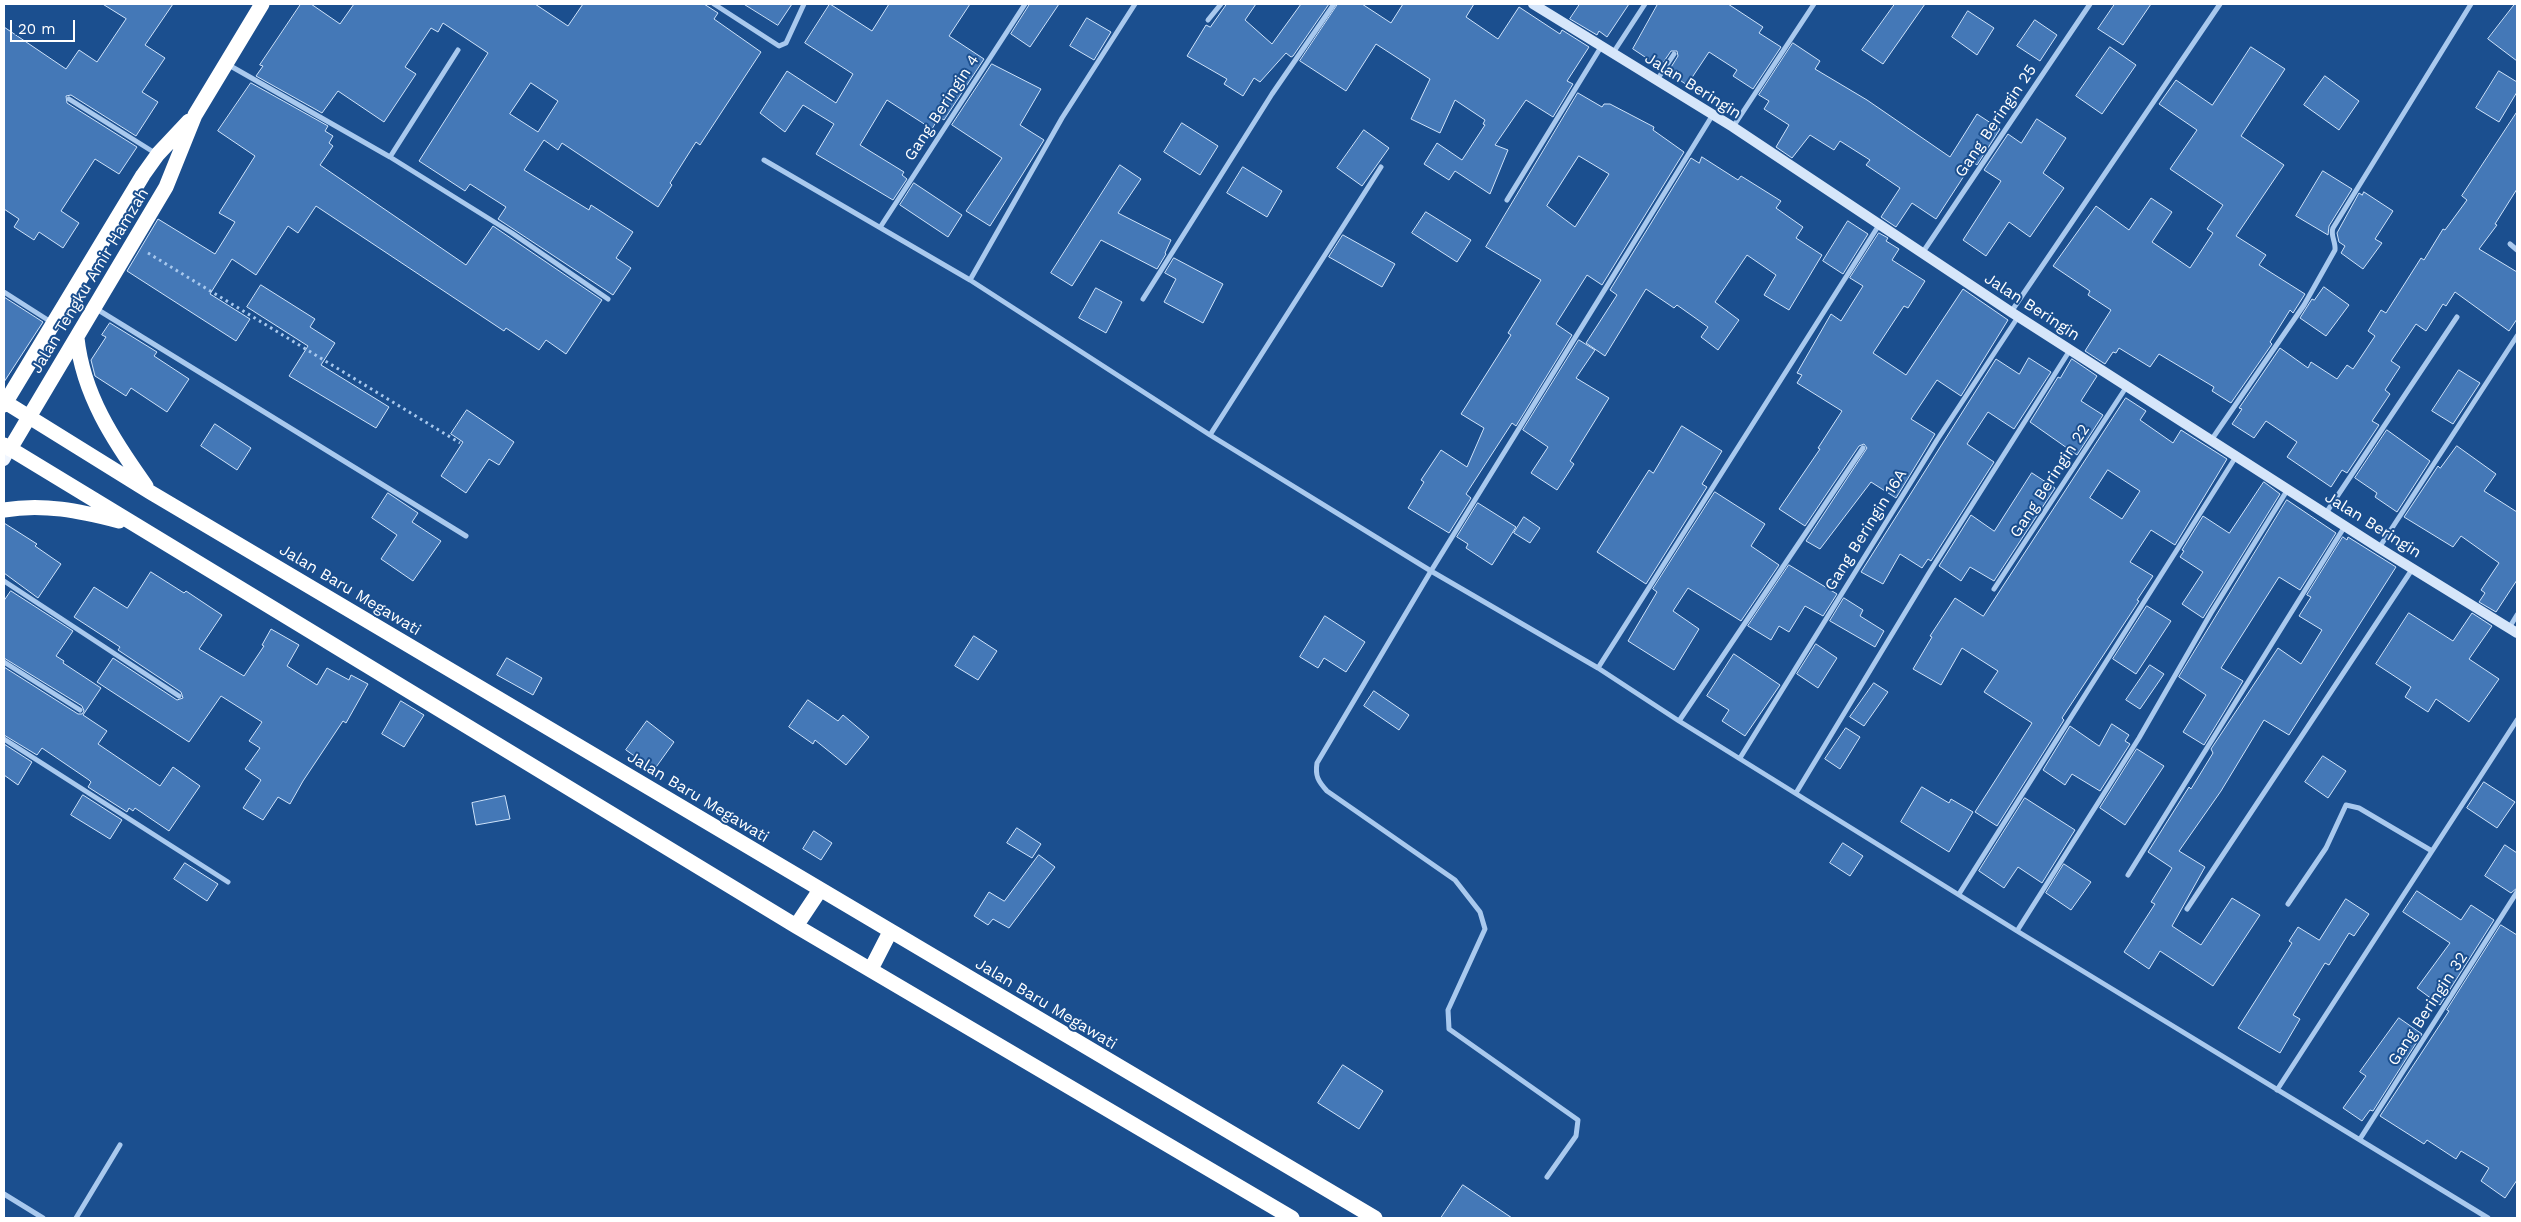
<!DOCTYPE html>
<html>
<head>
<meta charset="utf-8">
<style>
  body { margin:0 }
  #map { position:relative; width:2521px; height:1222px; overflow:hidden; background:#1b4f8f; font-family:"Work Sans",sans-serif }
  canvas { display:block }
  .frame { position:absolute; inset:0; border:5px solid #fff; pointer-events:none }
  .scale { position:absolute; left:10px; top:20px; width:65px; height:22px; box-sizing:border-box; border:2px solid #fff; border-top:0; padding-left:6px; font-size:15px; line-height:18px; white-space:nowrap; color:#fff; -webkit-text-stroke:4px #1b4f8f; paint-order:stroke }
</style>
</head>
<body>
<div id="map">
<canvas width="2521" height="1222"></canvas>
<div class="frame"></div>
<div class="scale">20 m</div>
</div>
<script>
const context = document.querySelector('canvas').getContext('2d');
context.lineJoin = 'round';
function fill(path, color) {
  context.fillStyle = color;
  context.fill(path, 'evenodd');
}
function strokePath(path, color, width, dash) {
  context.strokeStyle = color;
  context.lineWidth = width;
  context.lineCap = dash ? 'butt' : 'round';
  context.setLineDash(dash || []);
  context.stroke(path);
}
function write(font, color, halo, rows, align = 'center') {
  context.font = font + ' "Work Sans",sans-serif';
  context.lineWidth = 4;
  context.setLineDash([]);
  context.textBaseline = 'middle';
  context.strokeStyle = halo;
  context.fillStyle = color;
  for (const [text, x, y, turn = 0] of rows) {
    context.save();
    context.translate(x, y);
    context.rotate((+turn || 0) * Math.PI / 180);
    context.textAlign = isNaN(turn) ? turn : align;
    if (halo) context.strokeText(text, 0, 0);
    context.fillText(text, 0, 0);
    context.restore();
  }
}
const building = new Path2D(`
  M 103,4 L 173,4 L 145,45 L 165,58 L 142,92 L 158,102 L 136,136 L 71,95 L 66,96 L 67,103 L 137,147 L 119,174 L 95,159 L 61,211 L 79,223 L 63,248 L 39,232 L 34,240 L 14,227 L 19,219 L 4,209 L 4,27 L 66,69 L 79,50 L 97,62 L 126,19 Z
  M 301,4 L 311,4 L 340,24 L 354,4 L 535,4 L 568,26 L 583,4 L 704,4 L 718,13 L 714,19 L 761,52 L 700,145 L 696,142 L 670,183 L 672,185 L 658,207 L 562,143 L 558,150 L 544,140 L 524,170 L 589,210 L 591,205 L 633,232 L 616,258 L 631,268 L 613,295 L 498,219 L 506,207 L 470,184 L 465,191 L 419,161 L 488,53 L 443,23 L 438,32 L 431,28 L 405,67 L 416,74 L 384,122 L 338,91 L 322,113 L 256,76 L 263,66 L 260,65 ZM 531,83 L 558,101 L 538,132 L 510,114 Z
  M 744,4 L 792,4 L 778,25 Z
  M 830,4 L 872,31 L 889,4 L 970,4 L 949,36 L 984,59 L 944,120 L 939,117 L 932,129 L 887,100 L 860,145 L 904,172 L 902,175 L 907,179 L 893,200 L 816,154 L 834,124 L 803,105 L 785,132 L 760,113 L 787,71 L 836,103 L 853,74 L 805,43 Z
  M 1030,4 L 1059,4 L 1030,47 L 1011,34 Z
  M 1227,4 L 1256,4 L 1245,20 L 1272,44 L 1301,4 L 1329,4 L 1293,56 L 1291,57 L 1286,53 L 1260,82 L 1254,78 L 1243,96 L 1224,84 L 1227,79 L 1187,56 L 1206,25 L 1210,27 Z
  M 1338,4 L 1362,4 L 1391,23 L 1403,4 L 1474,4 L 1466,17 L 1498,39 L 1519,7 L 1560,34 L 1562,30 L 1589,47 L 1567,81 L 1573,84 L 1553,117 L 1526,100 L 1495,145 L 1508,150 L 1490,194 L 1455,171 L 1449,180 L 1424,164 L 1437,143 L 1462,160 L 1485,125 L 1483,124 L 1485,120 L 1455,100 L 1440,133 L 1411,119 L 1430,79 L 1376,44 L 1346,91 L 1300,61 Z
  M 1580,4 L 1629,4 L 1607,37 L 1599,31 L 1597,35 L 1570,19 Z
  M 1658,4 L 1728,4 L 1763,27 L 1759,33 L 1781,47 L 1753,89 L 1733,76 L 1737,70 L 1709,52 L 1687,85 L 1668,72 L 1678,56 L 1677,51 L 1671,51 L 1660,67 L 1633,49 Z
  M 1895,4 L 1925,4 L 1883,64 L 1862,50 Z
  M 2115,4 L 2151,4 L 2123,45 L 2098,29 Z
  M 2515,4 L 2517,4 L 2517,61 L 2488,39 Z
  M 1968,11 L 1994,28 L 1977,55 L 1952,37 Z
  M 1087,18 L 1111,32 L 1094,60 L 1070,46 Z
  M 2035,20 L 2057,35 L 2040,61 L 2017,46 Z
  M 1793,43 L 1820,61 L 1815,69 L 1867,100 L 1950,157 L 1977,114 L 2000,129 L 1977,165 L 1973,162 L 1936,219 L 1912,203 L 1896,227 L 1881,217 L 1900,188 L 1866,165 L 1870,160 L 1840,141 L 1834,150 L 1810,135 L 1792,158 L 1776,147 L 1789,125 L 1764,109 L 1769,101 L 1759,95 Z
  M 2110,47 L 2136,65 L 2102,114 L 2076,96 Z
  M 2251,47 L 2285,69 L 2241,136 L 2284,165 L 2236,236 L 2266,255 L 2259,265 L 2305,294 L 2293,313 L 2290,310 L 2270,342 L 2272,344 L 2231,403 L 2212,391 L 2214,387 L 2159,354 L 2150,367 L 2119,348 L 2116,353 L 2113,352 L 2105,364 L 2085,351 L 2111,310 L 2088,295 L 2090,291 L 2053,266 L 2096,206 L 2129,230 L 2151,198 L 2172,212 L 2152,242 L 2190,268 L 2213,233 L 2207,229 L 2223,205 L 2170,169 L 2197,130 L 2159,104 L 2176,80 L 2212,105 Z
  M 992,64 L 1041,89 L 1020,125 L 1044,140 L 990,226 L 966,211 L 1002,158 L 952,125 Z
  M 2499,71 L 2517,82 L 2517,92 L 2499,122 L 2476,108 Z
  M 2325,76 L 2359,101 L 2339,130 L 2304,105 Z
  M 251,83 L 328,126 L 325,131 L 333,136 L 329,143 L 333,146 L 320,165 L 466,265 L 493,226 L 602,300 L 566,354 L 546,340 L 539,350 L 506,328 L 504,331 L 316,206 L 298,233 L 288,226 L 256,275 L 232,259 L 210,294 L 250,319 L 236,341 L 127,271 L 158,219 L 215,254 L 235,222 L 219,213 L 255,156 L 218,131 Z
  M 1578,93 L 1602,107 L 1604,104 L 1610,104 L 1654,127 L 1653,130 L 1684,152 L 1602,285 L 1587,275 L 1556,324 L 1572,335 L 1516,426 L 1512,423 L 1466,494 L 1471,498 L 1449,533 L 1408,508 L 1424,482 L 1421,480 L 1441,450 L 1467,467 L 1484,428 L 1461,414 L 1511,335 L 1508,333 L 1541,280 L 1486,247 ZM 1579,156 L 1609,174 L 1575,227 L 1547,206 Z
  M 2517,112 L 2517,189 L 2495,224 L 2497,225 L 2479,249 L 2517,272 L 2517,319 L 2509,331 L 2455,292 L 2446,306 L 2443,304 L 2426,331 L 2416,324 L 2391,361 L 2400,367 L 2385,390 L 2390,394 L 2372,421 L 2379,425 L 2347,473 L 2342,470 L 2331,487 L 2287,457 L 2297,442 L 2266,421 L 2254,438 L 2232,424 L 2242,409 L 2239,408 L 2280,348 L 2308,368 L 2311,362 L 2337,379 L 2347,365 L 2353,369 L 2375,336 L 2368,331 L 2381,310 L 2386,313 L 2421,258 L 2424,260 L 2443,229 L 2445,230 L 2467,200 L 2462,196 Z
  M 2037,119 L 2066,138 L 2043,173 L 2064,188 L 2030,237 L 2009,222 L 1986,256 L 1963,240 L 2001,181 L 1984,170 L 2008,134 L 2021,143 Z
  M 1182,123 L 1218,146 L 1200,175 L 1164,152 Z
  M 1364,130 L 1389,148 L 1362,186 L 1337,168 Z
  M 1702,157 L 1738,180 L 1741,176 L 1781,201 L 1776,208 L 1803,227 L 1796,238 L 1822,255 L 1789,310 L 1764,295 L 1776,275 L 1747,255 L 1715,302 L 1739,320 L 1718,350 L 1701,337 L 1708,327 L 1677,305 L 1674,308 L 1646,289 L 1605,356 L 1586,343 L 1617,295 L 1610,290 L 1691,158 L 1699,163 Z
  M 1120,165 L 1141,179 L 1118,213 L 1171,240 L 1165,253 L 1166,254 L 1157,269 L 1101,240 L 1072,286 L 1051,273 Z
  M 1243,167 L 1282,191 L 1267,217 L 1227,193 Z
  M 2323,171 L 2352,189 L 2329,226 L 2328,235 L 2296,216 Z
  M 914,183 L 962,215 L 948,237 L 900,205 Z
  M 2364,192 L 2393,211 L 2375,239 L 2382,243 L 2363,269 L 2341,253 L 2345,246 L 2339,242 L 2337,233 L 2359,193 L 2362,195 Z
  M 1426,212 L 1471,240 L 1457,262 L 1412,233 Z
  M 1848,221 L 1868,234 L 1843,274 L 1823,261 Z
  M 1879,233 L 1888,238 L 1886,241 L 1899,249 L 1892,260 L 1925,281 L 1908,308 L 1904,306 L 1873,353 L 1906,375 L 1963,289 L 2008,320 L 1961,396 L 1937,380 L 1911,419 L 1935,434 L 1896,498 L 1871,482 L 1820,549 L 1806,541 L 1867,448 L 1864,444 L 1859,446 L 1805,526 L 1779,509 L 1820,449 L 1818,448 L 1842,411 L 1797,383 L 1802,375 L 1797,373 L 1831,314 L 1841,321 L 1863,286 L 1850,278 Z
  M 1343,235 L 1395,264 L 1382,287 L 1329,257 Z
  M 1174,258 L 1223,284 L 1203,323 L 1164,302 L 1176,279 L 1165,273 Z
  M 261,285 L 315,319 L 310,327 L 335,343 L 321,365 L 389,407 L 376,428 L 289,376 L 308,346 L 247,307 Z
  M 2324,287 L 2349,305 L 2326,336 L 2300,318 L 2312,299 L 2314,300 Z
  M 1096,288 L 1122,302 L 1106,333 L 1079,318 Z
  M 4,297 L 43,322 L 4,382 Z
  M 110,323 L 157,352 L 154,356 L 189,379 L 167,412 L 131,388 L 126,396 L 95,376 L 91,360 L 106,337 L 102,335 Z
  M 1579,340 L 1595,350 L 1576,378 L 1609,398 L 1570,461 L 1574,464 L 1557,490 L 1531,473 L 1548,447 L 1523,430 Z
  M 2029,358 L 2051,372 L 2014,429 L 1988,412 L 1967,444 L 1994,462 L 1931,561 L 1928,559 L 1922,568 L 1900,554 L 1883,584 L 1861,572 L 1996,359 L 2019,374 Z
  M 2072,359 L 2097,376 L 2081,401 L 2103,415 L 2077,455 L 2030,422 L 2058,377 L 2060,378 Z
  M 2459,370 L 2480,383 L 2453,424 L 2432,411 Z
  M 2126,398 L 2146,411 L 2140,420 L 2173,443 L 2181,430 L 2227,459 L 2175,545 L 2151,530 L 2130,562 L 2153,576 L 2137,600 L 2139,601 L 2062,718 L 2064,720 L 1997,826 L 1975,812 L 2032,723 L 1984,692 L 1998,671 L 1962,648 L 1941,685 L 1913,669 L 1932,637 L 1930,636 L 1955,598 L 1983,616 ZM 2108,470 L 2140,491 L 2122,519 L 2090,498 Z
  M 467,410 L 514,442 L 499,465 L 489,459 L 466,493 L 441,476 L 463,442 L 451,434 Z
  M 215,424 L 251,448 L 237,470 L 201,446 Z
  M 1682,426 L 1722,451 L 1702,484 L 1707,487 L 1646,584 L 1597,552 L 1649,470 L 1653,473 Z
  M 2387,430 L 2430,461 L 2397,512 L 2375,497 L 2377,493 L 2355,478 Z
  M 2457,446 L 2496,474 L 2484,491 L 2517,512 L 2517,580 L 2496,612 L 2479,602 L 2485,593 L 2481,590 L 2499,563 L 2461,536 L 2453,547 L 2404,517 L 2438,466 L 2440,468 Z
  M 2032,473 L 2055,488 L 1994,581 L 1970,567 L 1961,581 L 1939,566 L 1971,515 L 1994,531 Z
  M 2264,482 L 2280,494 L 2203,618 L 2182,604 L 2203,572 L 2180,557 L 2184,551 L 2182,550 L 2203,516 L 2229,533 Z
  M 1715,492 L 1765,524 L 1751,546 L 1779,565 L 1741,621 L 1688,588 L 1673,611 L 1699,629 L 1674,670 L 1628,641 L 1657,592 L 1653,589 Z
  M 388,493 L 418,513 L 412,522 L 441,541 L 413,581 L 381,559 L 397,535 L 372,518 Z
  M 2287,500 L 2336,533 L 2300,590 L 2279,577 L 2221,668 L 2243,681 L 2204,745 L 2183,732 L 2206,695 L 2179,677 Z
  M 1478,503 L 1516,527 L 1492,565 L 1466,548 L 1468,544 L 1457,537 Z
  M 1524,517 L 1540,528 L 1530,543 L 1514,533 Z
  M 4,523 L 37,544 L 35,546 L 61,564 L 38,598 L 4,573 Z
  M 2343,537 L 2347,540 L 2348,537 L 2396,567 L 2289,735 L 2264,720 L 2221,791 L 2179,851 L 2205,867 L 2172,926 L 2201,945 L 2232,898 L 2260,915 L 2213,986 L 2160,951 L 2149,969 L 2124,952 L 2155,904 L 2151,902 L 2172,868 L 2148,852 L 2189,787 L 2191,789 L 2213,753 L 2211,749 L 2278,648 L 2301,664 L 2322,630 L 2299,616 L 2311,597 L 2307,595 Z
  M 1789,565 L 1837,594 L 1823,616 L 1805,606 L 1789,632 L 1779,626 L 1771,640 L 1748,626 Z
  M 151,572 L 184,593 L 186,591 L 222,615 L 199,649 L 244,676 L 264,646 L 262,645 L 271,629 L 299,645 L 287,666 L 317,685 L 327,668 L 349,680 L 351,675 L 368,684 L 346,723 L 343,721 L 303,781 L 290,804 L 278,797 L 263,820 L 243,808 L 261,780 L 245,769 L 260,748 L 249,741 L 262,722 L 221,696 L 189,742 L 97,682 L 113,658 L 177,700 L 183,698 L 181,692 L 118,650 L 120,647 L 74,617 L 94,587 L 127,608 Z
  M 11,591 L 73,631 L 56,656 L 64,661 L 63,663 L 101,688 L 83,715 L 107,731 L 98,744 L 160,786 L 173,767 L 200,786 L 169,831 L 135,808 L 133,811 L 129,808 L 127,812 L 88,787 L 91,782 L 89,780 L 42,748 L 37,755 L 4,735 L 4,667 L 78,714 L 82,714 L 84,711 L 82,706 L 4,658 L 4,601 Z
  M 1844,598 L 1863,610 L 1860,616 L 1884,631 L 1875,647 L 1830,621 Z
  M 2147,606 L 2171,621 L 2136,674 L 2113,659 Z
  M 2409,613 L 2453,641 L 2472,613 L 2492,626 L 2469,659 L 2499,679 L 2469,722 L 2436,699 L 2428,712 L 2405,697 L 2411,687 L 2376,664 Z
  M 1325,616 L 1365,642 L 1346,672 L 1324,658 L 1318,668 L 1300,657 Z
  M 974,636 L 997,651 L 978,680 L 955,666 Z
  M 1816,644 L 1837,658 L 1818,688 L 1797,674 Z
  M 1734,654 L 1780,685 L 1745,736 L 1722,721 L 1729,710 L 1707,696 Z
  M 507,658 L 542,678 L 533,695 L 497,675 Z
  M 2150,665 L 2164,674 L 2140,709 L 2126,700 Z
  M 1874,683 L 1888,692 L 1864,726 L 1850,717 Z
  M 1374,691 L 1409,715 L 1399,730 L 1364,706 Z
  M 808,700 L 838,721 L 843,715 L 869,737 L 846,765 L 815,740 L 813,744 L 789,727 Z
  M 401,701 L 424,715 L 404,747 L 382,734 Z
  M 647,721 L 674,742 L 654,770 L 626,750 Z
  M 2112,724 L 2129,735 L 2125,741 L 2130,744 L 2100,791 L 2072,774 L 2065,785 L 2043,770 L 2070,726 L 2099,746 Z
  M 1846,728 L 1860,737 L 1840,769 L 1825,759 Z
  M 4,744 L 32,762 L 18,785 L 4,775 Z
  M 2137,749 L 2164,766 L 2125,825 L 2100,808 Z
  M 2323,756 L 2346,771 L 2328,798 L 2305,782 Z
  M 2484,782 L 2515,802 L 2497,828 L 2467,808 Z
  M 1922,787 L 1949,803 L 1951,799 L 1973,812 L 1949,852 L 1901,822 Z
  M 83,795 L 122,820 L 110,839 L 71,815 Z
  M 505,796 L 510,819 L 476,825 L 472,803 Z
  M 2025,798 L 2075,830 L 2042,883 L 2018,867 L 2004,888 L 1979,871 Z
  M 1017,828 L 1041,844 L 1032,858 L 1007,843 Z
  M 814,831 L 832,843 L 821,860 L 803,849 Z
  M 1843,843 L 1863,856 L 1850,876 L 1830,863 Z
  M 2505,845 L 2517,853 L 2517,888 L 2511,893 L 2485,876 Z
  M 1039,855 L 1055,867 L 1009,928 L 993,919 L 988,925 L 974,916 L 989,892 L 1004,901 Z
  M 185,863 L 218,884 L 207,901 L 174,879 Z
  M 2064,864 L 2091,882 L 2071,910 L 2046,893 Z
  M 2417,891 L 2461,920 L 2471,905 L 2494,920 L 2440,1005 L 2417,988 L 2450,943 L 2403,912 Z
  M 2346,899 L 2369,914 L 2354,936 L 2349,933 L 2329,965 L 2325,963 L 2293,1015 L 2300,1019 L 2280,1053 L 2238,1028 L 2292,943 L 2289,941 L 2298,927 L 2319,940 Z
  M 2501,925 L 2517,935 L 2517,1180 L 2505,1198 L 2481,1181 L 2489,1168 L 2461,1151 L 2456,1159 L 2427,1140 L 2424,1144 L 2380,1116 L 2449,1011 L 2447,1010 Z
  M 2399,1018 L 2422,1034 L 2373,1111 L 2370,1110 L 2362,1121 L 2343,1108 L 2366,1076 L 2360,1072 Z
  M 1343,1065 L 1383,1091 L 1359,1129 L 1318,1103 Z
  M 1463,1185 L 1512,1218 L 1441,1218 Z`);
const path = new Path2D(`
  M 148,253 L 460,443`);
const street = new Path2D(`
  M 714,4 L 779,46 L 786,43 L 804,4
  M 1208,20 L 1221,4
  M 1613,53 L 1645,4
  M 227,64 L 390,157 L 512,233 L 608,299
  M 1657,80 L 1674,54
  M 69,99 L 155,153
  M 1733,127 L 1814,4
  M 390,157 L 458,50
  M 764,160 L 970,280 L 1210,435 L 1431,571 L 1598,668 L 1679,721 L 2017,931 L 2488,1218
  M 1507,200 L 1601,47
  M 881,226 L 1025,4
  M 2510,244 L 2517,250
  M 1923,252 L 2090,4
  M 970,280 L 1062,118 L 1135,4
  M 4,292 L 51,322
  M 1143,299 L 1272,94 L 1334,4
  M 95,308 L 466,536
  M 2011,312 L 2220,4
  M 1210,435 L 1381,167
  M 2212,439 L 2304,305 L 2335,250 C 2336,242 2330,235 2333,228 L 2471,4
  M 2326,513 L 2457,317
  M 2379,548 L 2517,336
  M 4,581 L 179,696
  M 1994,589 L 2127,386
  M 2509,628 L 2517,615
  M 4,662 L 80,710
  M 1598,668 L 1879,225
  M 1679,721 L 1863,448
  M 4,739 L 228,882
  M 1740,758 L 1937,440 L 2018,317
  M 1796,793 L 1929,573 L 2070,350
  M 2128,875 L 2345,526
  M 1959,894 L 2237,455
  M 2288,904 L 2326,848 L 2346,805 L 2359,808 L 2432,851
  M 2187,909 L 2413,568
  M 2017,931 L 2139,738 L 2211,613 L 2288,489
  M 2277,1090 L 2517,720
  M 2360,1139 L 2517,892
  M 1547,1177 L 1576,1136 L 1578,1120 L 1449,1029 L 1448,1010 L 1485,929 L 1480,912 L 1455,880 L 1327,791 C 1318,781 1315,776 1317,763 L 1431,571 L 1712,116
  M 4,1194 L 43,1218
  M 76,1218 L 120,1145`);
const secondary = new Path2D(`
  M 1533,4 L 1733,127 L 2011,312 L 2379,548 L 2517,633`);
const primary = new Path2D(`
  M 4,460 L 10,449`);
const highway = new Path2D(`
  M 77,338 C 83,394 113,440 146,486
  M 5,402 L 150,492 L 1375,1218
  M 4,405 L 143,175 L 158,154 L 189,121
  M 4,445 L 796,926 L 1292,1218
  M 10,449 L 166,187 L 195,115 L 262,4
  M 4,510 C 43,503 80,511 119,521
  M 796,926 L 820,890
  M 871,969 L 890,932`);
const streetNames = [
  ["Jalan Beringin",1693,86,32],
  ["Gang Beringin 4",942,108,-57],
  ["Gang Beringin 25",1996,121,-56],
  ["Jalan Tengku Amir Hamzah",90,281,-59],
  ["Jalan Beringin",2032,307,33],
  ["Gang Beringin 22",2050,481,-57],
  ["Jalan Beringin",2373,525,32],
  ["Gang Beringin 16A",1866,530,-58],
  ["Jalan Baru Megawati",350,590,31],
  ["Jalan Baru Megawati",698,797,31],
  ["Jalan Baru Megawati",1046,1004,31],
  ["Gang Beringin 32",2428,1009,-57]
];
fill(building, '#4478b7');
strokePath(building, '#cfe3fa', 1);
strokePath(path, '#a9c9ee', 3, [2.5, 4]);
strokePath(street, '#a9c9ee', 5);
strokePath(secondary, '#d6e6fa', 10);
strokePath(primary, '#f0f6ff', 12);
strokePath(highway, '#fff', 15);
write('16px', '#fff', '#1b4f8f', streetNames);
</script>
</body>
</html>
